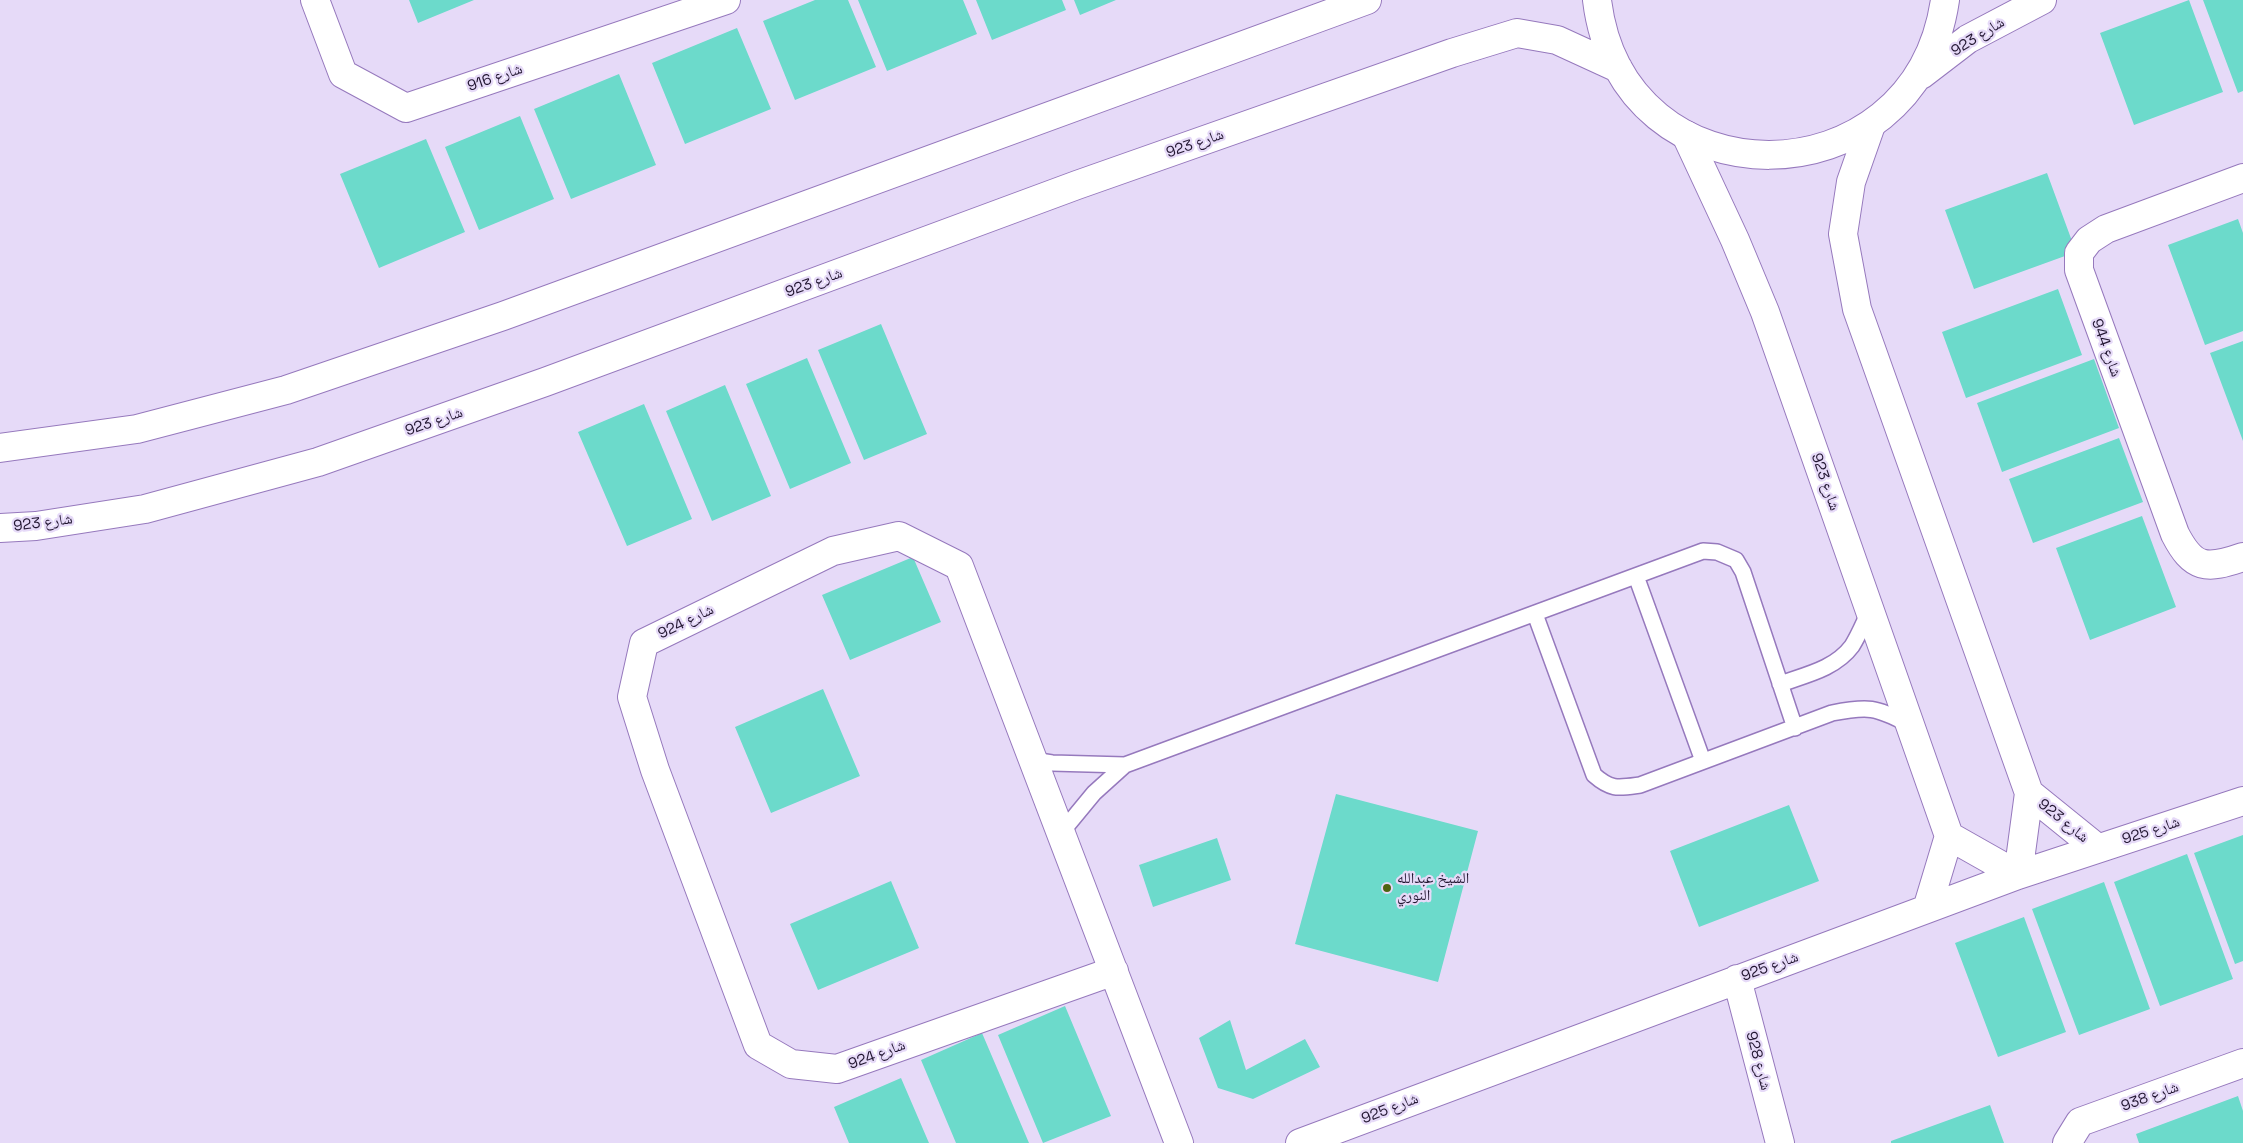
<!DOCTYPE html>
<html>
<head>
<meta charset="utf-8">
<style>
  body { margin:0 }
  canvas { display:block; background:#e6daf8 }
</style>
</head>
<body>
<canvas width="2243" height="1143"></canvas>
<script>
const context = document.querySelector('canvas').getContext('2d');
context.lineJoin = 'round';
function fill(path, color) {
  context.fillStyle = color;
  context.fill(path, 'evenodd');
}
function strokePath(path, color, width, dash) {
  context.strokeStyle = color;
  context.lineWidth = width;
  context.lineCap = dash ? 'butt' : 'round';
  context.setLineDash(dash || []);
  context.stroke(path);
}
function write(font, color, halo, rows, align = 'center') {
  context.font = font + ' "Space Grotesk","Noto Naskh Arabic",sans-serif';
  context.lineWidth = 4.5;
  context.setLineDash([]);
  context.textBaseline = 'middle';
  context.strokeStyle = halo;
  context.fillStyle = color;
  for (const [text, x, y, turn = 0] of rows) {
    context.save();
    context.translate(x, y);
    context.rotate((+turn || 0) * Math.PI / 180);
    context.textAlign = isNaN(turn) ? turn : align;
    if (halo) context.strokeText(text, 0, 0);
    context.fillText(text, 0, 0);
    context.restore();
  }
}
const building = new Path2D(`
  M 409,0 L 474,0 L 418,23 Z
  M 815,0 L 848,0 L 876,67 L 795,100 L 763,21 Z
  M 858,0 L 963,0 L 977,34 L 887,71 Z
  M 976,0 L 1062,0 L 1066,10 L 992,40 Z
  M 1074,0 L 1116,0 L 1080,15 Z
  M 2189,0 L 2223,92 L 2134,125 L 2100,33 Z
  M 2203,0 L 2243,0 L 2243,91 L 2238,93 Z
  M 737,28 L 771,109 L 685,144 L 652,63 Z
  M 619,74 L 656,165 L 571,199 L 534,109 Z
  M 520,116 L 554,199 L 479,230 L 445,147 Z
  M 426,139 L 465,232 L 379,268 L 340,174 Z
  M 2047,173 L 2076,252 L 1974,289 L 1945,210 Z
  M 2238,219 L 2243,233 L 2243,331 L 2205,345 L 2168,245 Z
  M 2058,289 L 2082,355 L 1966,398 L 1942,332 Z
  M 881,324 L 927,434 L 864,460 L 818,350 Z
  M 2243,341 L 2243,441 L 2210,353 Z
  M 807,358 L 851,463 L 790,489 L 746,384 Z
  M 2094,359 L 2119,428 L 2002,472 L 1977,403 Z
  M 725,385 L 771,496 L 712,521 L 666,411 Z
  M 644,404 L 692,519 L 627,546 L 578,432 Z
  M 2119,438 L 2143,502 L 2033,543 L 2009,479 Z
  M 2142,516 L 2176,607 L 2090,640 L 2056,548 Z
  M 913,557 L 941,622 L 850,660 L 822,595 Z
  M 823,689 L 860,776 L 771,813 L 735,727 Z
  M 1336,794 L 1478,831 L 1438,982 L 1295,944 Z
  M 1789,805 L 1819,881 L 1699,927 L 1670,851 Z
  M 2243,835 L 2243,961 L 2235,964 L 2194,853 Z
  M 1217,838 L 1231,880 L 1153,907 L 1139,865 Z
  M 2187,854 L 2233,979 L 2160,1006 L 2114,882 Z
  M 891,881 L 919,948 L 818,990 L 790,924 Z
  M 2104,882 L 2150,1009 L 2079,1035 L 2032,909 Z
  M 2024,917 L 2066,1032 L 1998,1057 L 1955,943 Z
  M 1065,1006 L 1111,1116 L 1043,1143 L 998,1035 Z
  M 1230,1020 L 1246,1070 L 1305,1039 L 1320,1067 L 1253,1099 L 1218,1088 L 1199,1038 Z
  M 982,1033 L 1029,1143 L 956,1143 L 921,1060 Z
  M 901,1078 L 929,1143 L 849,1143 L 834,1107 Z
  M 2238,1096 L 2243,1111 L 2243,1143 L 2139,1143 L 2136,1134 Z
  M 1990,1105 L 2004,1143 L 1891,1143 L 1891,1141 Z`);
const service = new Path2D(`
  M 1636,576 L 1703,761
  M 1535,614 L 1594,775 C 1611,790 1618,788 1640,785 L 1832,713 C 1868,706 1876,707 1908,724
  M 1780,684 C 1805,675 1835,669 1852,646 C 1859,635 1864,622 1870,610
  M 1033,760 L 1052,763 L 1125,765 L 1703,551 L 1717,552 L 1736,560 L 1743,572 L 1795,728
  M 1061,833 L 1094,793 L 1125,765`);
const minor = new Path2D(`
  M 315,0 L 343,74 L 406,108 L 726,0
  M 1871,125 L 1851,182 L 1843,234 L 1857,309 L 2029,793 L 2097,848
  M 1686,135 L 1735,240 L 1765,312 L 1949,836 L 1927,909
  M 2243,178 L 2106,229 L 2089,240 L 2079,253 L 2079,270 L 2175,534 C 2193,569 2206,570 2243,557
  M 1949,836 L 2018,875
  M 2018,875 L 2029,793
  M 1114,971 L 837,1069 L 791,1064 L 758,1045 L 655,770 L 632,697 L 644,643 L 833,551 L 899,536 L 959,566 L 1179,1143
  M 1737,979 L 1780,1143
  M 1300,1143 L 2018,875 L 2243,801
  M 2067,1143 L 2080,1122 L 2243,1063`);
const tertiary = new Path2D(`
  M 1597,0 C 1622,207 1915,206 1945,0
  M 1921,75 L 1968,39 L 2042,0
  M 0,448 L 137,429 L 286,390 L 503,316 L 1367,0
  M 0,528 L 36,526 L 145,509 L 318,462 L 545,382 L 1077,185 L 1452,53 L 1517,33 L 1557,40 L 1618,68`);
const markers = [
  [1387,888,5,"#4f6410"]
];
const streetNames = [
  ["شارع 923",1978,37,-32],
  ["شارع 916",495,78,-19],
  ["شارع 923",1195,144,-19],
  ["شارع 923",814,283,-20],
  ["شارع 944",2106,348,70],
  ["شارع 923",434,422,-19],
  ["شارع 923",1825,482,71],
  ["شارع 923",43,523,-7],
  ["شارع 924",686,622,-26],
  ["شارع 923",2063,821,39],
  ["شارع 925",2151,831,-18],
  ["شارع 925",1770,967,-20],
  ["شارع 924",877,1055,-20],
  ["شارع 928",1758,1061,75],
  ["شارع 938",2150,1097,-20],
  ["شارع 925",1390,1109,-21]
];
const poiNames = [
  ["الشيخ عبدالله",1397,879],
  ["النوري",1397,896]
];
fill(building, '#6cdacb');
strokePath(service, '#9679bd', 18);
strokePath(minor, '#9679bd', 30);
strokePath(tertiary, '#9679bd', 30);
strokePath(service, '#fff', 15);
strokePath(minor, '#fff', 28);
strokePath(tertiary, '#fff', 28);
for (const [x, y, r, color] of markers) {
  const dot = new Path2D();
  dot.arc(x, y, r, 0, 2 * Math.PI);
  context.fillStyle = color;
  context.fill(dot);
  strokePath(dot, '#e6daf8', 2);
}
write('15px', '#221631', '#e6daf8', streetNames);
write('15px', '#221631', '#e6daf8', poiNames, 'left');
</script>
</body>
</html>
